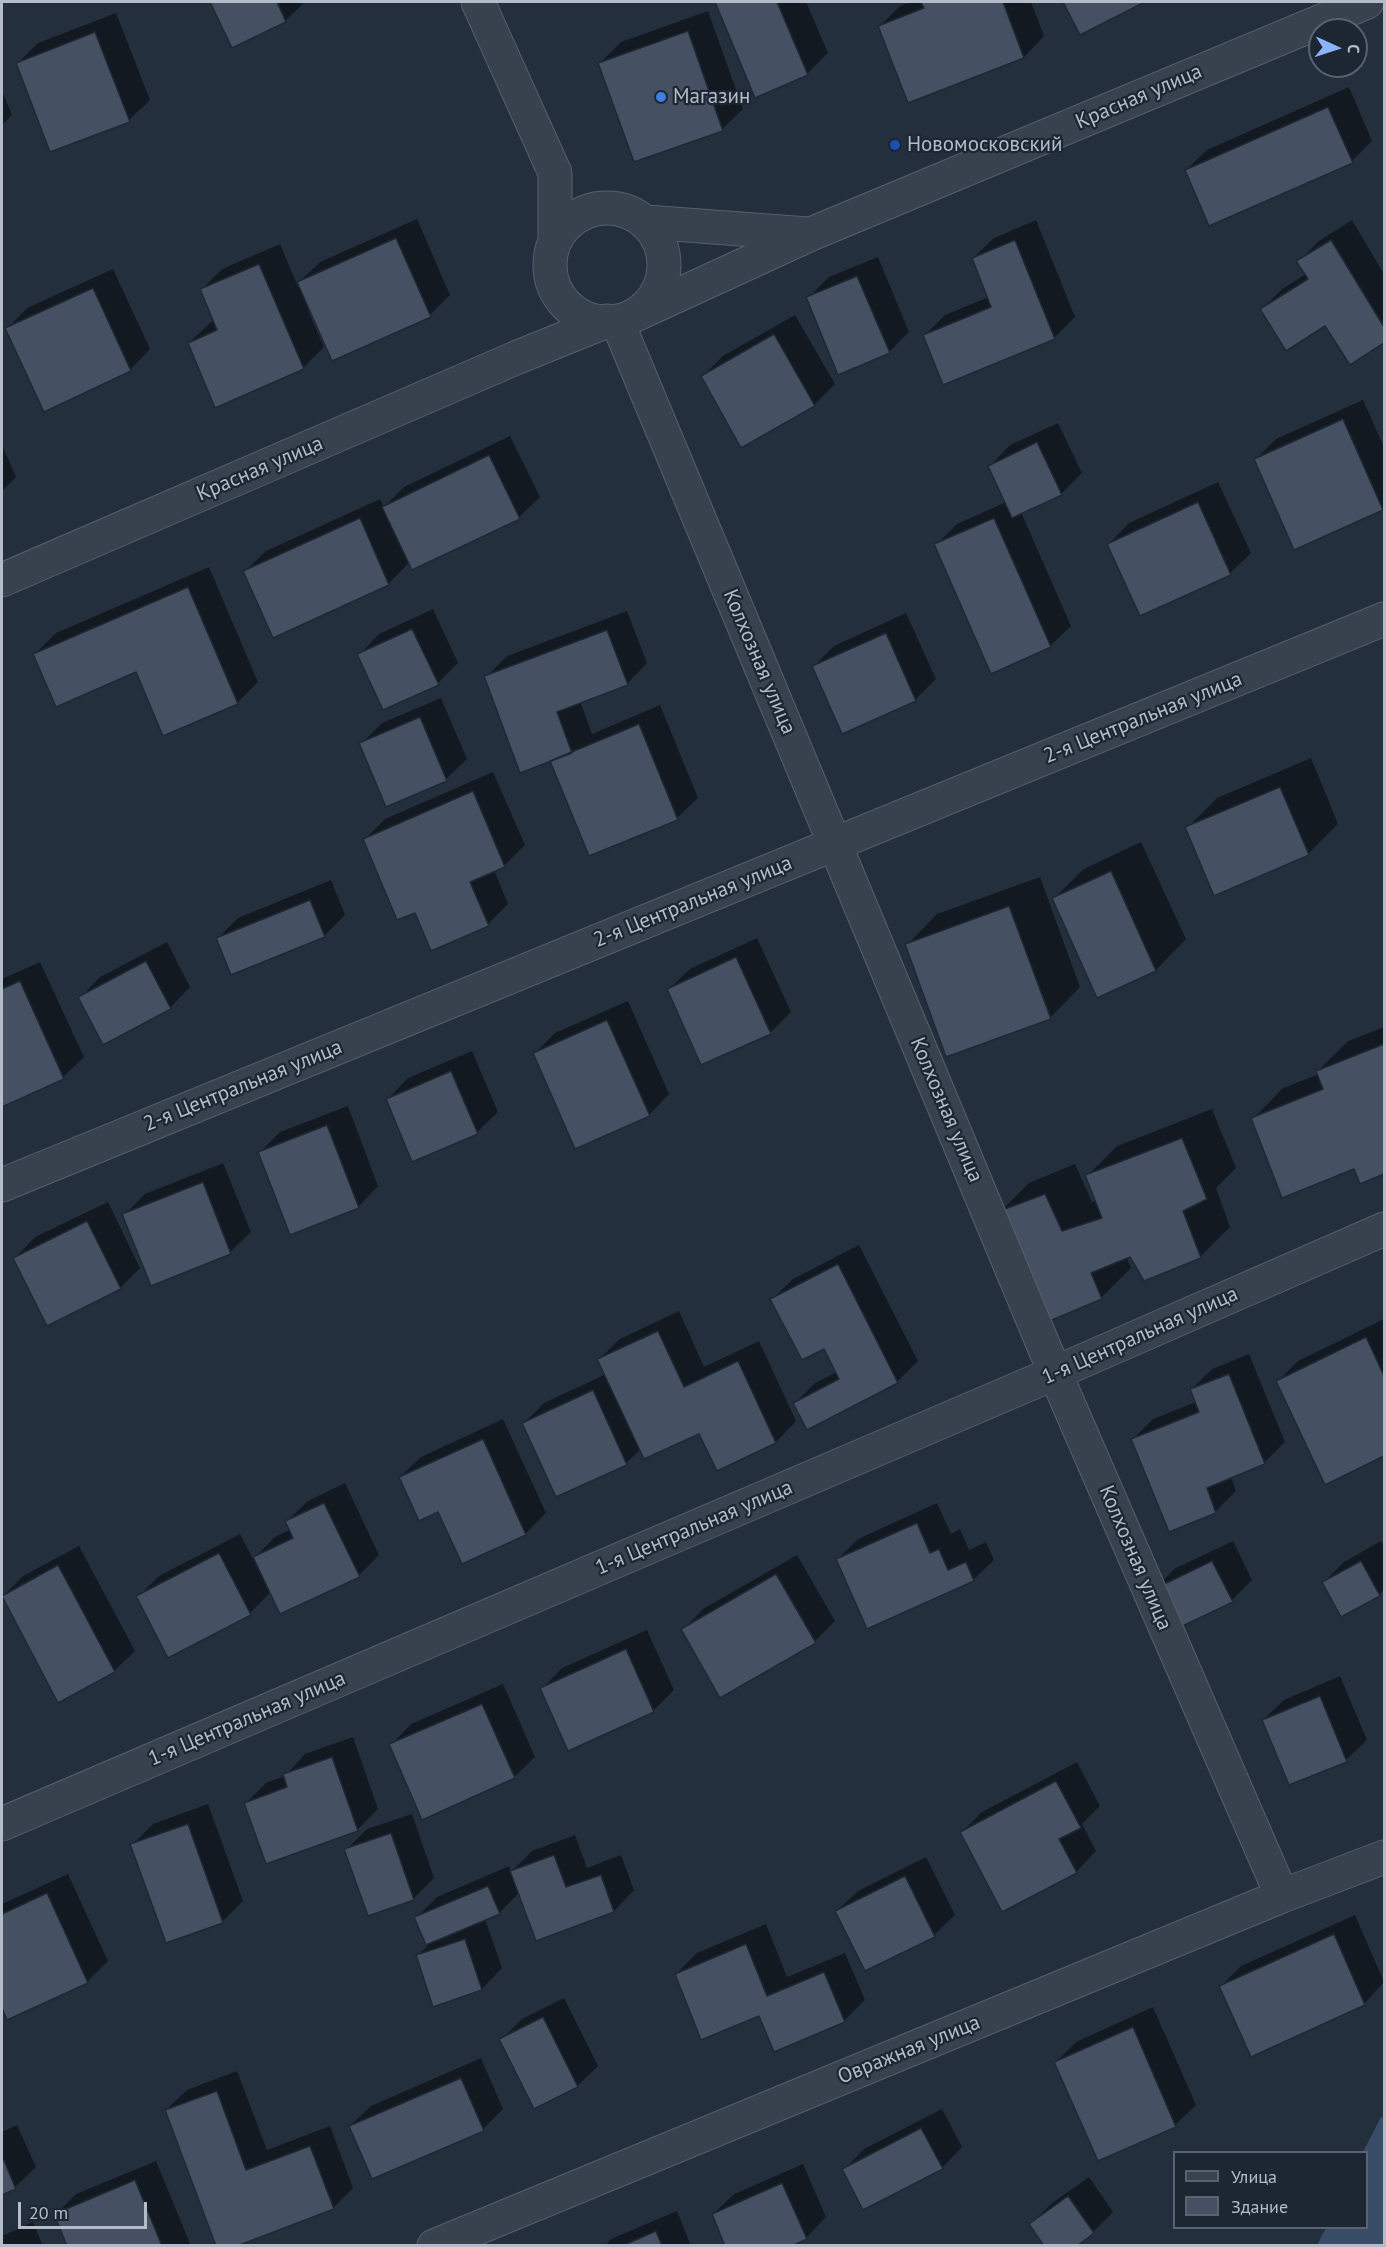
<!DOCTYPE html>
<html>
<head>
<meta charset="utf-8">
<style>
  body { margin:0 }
  #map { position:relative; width:1386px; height:2247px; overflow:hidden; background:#242f3e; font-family:"PT Sans",sans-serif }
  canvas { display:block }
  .frame { position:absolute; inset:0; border:3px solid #b4bcc9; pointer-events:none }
  .legend { position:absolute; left:1173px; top:2151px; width:195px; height:78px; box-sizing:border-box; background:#1d2633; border:2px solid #59626f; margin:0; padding:8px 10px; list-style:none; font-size:18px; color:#b4bcc9 }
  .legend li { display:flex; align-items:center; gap:12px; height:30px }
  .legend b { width:30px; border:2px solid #59626f }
  .north { position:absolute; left:1308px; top:18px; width:60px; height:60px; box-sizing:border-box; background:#1d2633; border:2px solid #59626f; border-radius:50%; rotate:93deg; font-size:16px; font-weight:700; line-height:24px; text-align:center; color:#b4bcc9 }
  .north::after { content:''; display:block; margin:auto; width:21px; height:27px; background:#8ab4f8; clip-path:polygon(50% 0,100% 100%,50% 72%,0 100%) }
  .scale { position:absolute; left:18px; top:2202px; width:129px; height:27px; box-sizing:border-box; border:3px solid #b4bcc9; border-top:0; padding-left:8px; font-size:18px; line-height:21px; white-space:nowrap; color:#b4bcc9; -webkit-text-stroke:4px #1d2633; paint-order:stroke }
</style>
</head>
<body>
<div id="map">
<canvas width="1386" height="2247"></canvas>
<div class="frame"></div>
<ul class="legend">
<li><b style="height:8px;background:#38414e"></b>Улица</li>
<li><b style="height:16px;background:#455162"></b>Здание</li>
</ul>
<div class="north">С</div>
<div class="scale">20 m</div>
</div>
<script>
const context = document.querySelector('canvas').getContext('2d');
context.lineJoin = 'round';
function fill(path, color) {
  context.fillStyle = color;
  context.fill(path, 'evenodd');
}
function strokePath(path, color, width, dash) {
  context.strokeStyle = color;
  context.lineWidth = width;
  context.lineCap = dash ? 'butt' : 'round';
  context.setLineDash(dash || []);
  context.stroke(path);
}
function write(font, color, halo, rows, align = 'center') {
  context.font = font + ' "PT Sans",sans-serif';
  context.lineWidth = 4.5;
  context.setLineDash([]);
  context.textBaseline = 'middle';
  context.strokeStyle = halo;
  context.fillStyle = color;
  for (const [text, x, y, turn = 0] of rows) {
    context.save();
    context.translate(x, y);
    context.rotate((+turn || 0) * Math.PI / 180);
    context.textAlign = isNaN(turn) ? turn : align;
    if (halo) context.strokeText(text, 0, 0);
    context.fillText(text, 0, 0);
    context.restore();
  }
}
const water = new Path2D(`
  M 1381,2117 L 1384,2119 L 1384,2245 L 1317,2245 L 1326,2228 L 1366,2228 L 1366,2152 L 1363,2152 Z`);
const shadow = new Path2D(`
  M 211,2 L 305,2 L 285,21 L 232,46 Z
  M 716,2 L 806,2 L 828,53 L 807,74 L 756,96 Z
  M 911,2 L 1031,2 L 1044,36 L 1024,57 L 909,101 L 880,26 L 900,6 Z
  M 1064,2 L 1142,2 L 1080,33 Z
  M 708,11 L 743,109 L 722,129 L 600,63 L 621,42 Z
  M 116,13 L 150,100 L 129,120 L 18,63 L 38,43 Z
  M 1349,87 L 1372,141 L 1352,161 L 1186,170 L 1207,150 Z
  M 2,91 L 12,115 L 2,125 Z
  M 417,219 L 450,295 L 430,315 L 311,309 L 308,310 L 324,347 L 303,368 L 189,343 L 210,323 L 215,320 L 202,289 L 222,269 L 280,244 L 297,284 L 320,262 Z
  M 1036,220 L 1075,317 L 1054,338 L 925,335 L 945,315 L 989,297 L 973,258 L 994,238 Z
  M 1352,220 L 1384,274 L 1384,341 L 1350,363 L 1326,324 L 1262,309 L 1282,289 L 1306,274 L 1298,262 L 1319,241 Z
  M 878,257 L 909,332 L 889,352 L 808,298 L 829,277 Z
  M 113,269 L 150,349 L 130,370 L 7,329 L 27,308 Z
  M 795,315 L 835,384 L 814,405 L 703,376 L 723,356 Z
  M 1363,400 L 1384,447 L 1384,507 L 1382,509 L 1255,460 L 1276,439 Z
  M 1058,423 L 1082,473 L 1061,494 L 1021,512 L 1071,626 L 1050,646 L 936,545 L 957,524 L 1006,502 L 990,466 L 1010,445 Z
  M 510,436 L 540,497 L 519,517 L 410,562 L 388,584 L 245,571 L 266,551 L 380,499 L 384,507 L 404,487 Z
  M 2,445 L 16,477 L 2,491 Z
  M 1218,482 L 1251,553 L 1230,573 L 1109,544 L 1129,523 Z
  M 209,567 L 258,682 L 238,702 L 163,734 L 137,670 L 35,654 L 56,633 Z
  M 433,609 L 458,663 L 438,683 L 359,655 L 379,634 Z
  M 627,611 L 647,663 L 627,684 L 580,701 L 592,734 L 660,705 L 698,798 L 677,818 L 551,759 L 486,677 L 507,656 Z
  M 906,613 L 936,679 L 915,700 L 814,666 L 834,646 Z
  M 441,698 L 467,759 L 446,779 L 387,805 L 361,744 L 382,723 Z
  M 1311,758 L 1338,824 L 1308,854 L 1187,828 L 1217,798 Z
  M 493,772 L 525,845 L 504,866 L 494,870 L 508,904 L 488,924 L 416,911 L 365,839 L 385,819 Z
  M 1141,842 L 1186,939 L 1156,970 L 1098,996 L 1053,899 L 1084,869 Z
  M 1040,877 L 1080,987 L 1050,1018 L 907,945 L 937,914 Z
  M 331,880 L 345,915 L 325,935 L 232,974 L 218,938 L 238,918 Z
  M 757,938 L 791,1012 L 770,1033 L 669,989 L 690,969 Z
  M 167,942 L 190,987 L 170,1008 L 80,998 L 100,977 Z
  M 40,962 L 84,1057 L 63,1077 L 2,1106 L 2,979 Z
  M 628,1001 L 669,1094 L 649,1115 L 535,1053 L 555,1033 Z
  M 1384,1027 L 1384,1172 L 1360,1182 L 1355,1167 L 1253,1119 L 1283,1088 L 1319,1074 L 1318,1071 L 1348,1041 Z
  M 472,1051 L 498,1112 L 477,1132 L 413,1160 L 388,1099 L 408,1078 Z
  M 348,1106 L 378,1186 L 358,1207 L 260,1152 L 280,1132 Z
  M 1212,1109 L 1236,1168 L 1216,1188 L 1230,1227 L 1200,1257 L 1131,1255 L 1126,1256 L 1131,1268 L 1101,1298 L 999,1213 L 1029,1183 L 1075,1164 L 1092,1202 L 1097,1201 L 1087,1176 L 1117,1146 Z
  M 223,1163 L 251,1232 L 230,1252 L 152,1284 L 124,1215 L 145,1194 Z
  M 108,1202 L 140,1268 L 120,1288 L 15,1258 L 35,1237 Z
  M 859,1245 L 918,1361 L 897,1382 L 795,1403 L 815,1383 L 837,1372 L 824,1347 L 772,1299 L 793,1279 Z
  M 679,1311 L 704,1367 L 759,1341 L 796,1421 L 776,1442 L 717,1469 L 700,1432 L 641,1449 L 626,1463 L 556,1495 L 524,1423 L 544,1403 L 606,1374 L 599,1359 L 620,1339 Z
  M 1384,1319 L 1384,1455 L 1326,1483 L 1278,1381 L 1298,1361 Z
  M 1249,1354 L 1285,1442 L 1264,1463 L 1231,1476 L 1236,1491 L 1216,1511 L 1170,1530 L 1133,1439 L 1153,1419 L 1196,1402 L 1192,1389 L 1212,1369 Z
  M 503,1419 L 546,1513 L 525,1534 L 400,1477 L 421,1457 Z
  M 345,1483 L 379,1555 L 359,1575 L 271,1592 L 250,1613 L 169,1656 L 138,1597 L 159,1576 L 240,1534 L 253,1559 L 275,1537 L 291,1529 L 287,1521 L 308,1501 Z
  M 937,1503 L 951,1534 L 960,1529 L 969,1550 L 986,1542 L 994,1560 L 973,1580 L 838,1559 L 858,1539 Z
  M 1233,1541 L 1252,1580 L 1232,1600 L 1154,1590 L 1174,1569 Z
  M 1381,1541 L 1384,1547 L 1384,1589 L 1379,1595 L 1324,1582 L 1344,1562 Z
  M 79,1546 L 135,1651 L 114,1671 L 3,1596 L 23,1576 Z
  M 797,1555 L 835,1621 L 815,1641 L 683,1630 L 703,1609 Z
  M 647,1630 L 674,1690 L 654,1710 L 569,1749 L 542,1689 L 562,1668 Z
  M 1340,1676 L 1367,1740 L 1346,1760 L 1290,1783 L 1263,1720 L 1284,1700 Z
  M 503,1684 L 535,1757 L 514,1777 L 391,1745 L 411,1724 Z
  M 353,1737 L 378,1809 L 358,1829 L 267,1863 L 246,1803 L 266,1783 L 285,1776 L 305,1754 Z
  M 1077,1762 L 1100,1806 L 1082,1824 L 1096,1851 L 1076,1872 L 961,1833 L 982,1812 Z
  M 208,1804 L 243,1901 L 223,1921 L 167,1941 L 132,1845 L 153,1824 Z
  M 412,1814 L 434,1878 L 414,1898 L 369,1914 L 346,1850 L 367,1829 Z
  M 575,1835 L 587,1868 L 621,1855 L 634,1890 L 614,1911 L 537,1939 L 520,1892 L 499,1913 L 485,1919 L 502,1968 L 482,1989 L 418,1955 L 428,1945 L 416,1918 L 437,1897 L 509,1866 L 511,1872 L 532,1851 Z
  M 926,1857 L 955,1915 L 934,1935 L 866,1969 L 837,1911 L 858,1891 Z
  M 68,1874 L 108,1961 L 87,1982 L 8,2018 L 2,2005 L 2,1904 Z
  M 1355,1915 L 1384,1982 L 1364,2004 L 1221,1986 L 1241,1966 Z
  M 766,1924 L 787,1977 L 845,1953 L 865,2000 L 844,2021 L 759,2014 L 676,1974 L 697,1953 Z
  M 564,1998 L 598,2066 L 577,2086 L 501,2040 L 522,2019 Z
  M 1153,2007 L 1196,2105 L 1175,2125 L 1098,2159 L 1056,2062 L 1076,2042 Z
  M 481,2058 L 503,2109 L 483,2129 L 350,2126 L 371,2106 Z
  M 237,2071 L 267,2150 L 330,2126 L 353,2188 L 333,2208 L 233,2246 L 166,2110 L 187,2090 Z
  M 942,2109 L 962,2147 L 942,2168 L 844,2170 L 864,2149 Z
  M 17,2125 L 36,2167 L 15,2187 L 2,2193 L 2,2132 Z
  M 156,2161 L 191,2246 L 68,2246 L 55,2215 L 76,2194 Z
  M 803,2164 L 826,2217 L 806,2238 L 713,2214 L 734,2194 Z
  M 1089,2177 L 1113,2212 L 1093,2232 L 1031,2224 L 1051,2204 Z
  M 677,2211 L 691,2246 L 605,2246 L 611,2239 Z
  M 33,2222 L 43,2246 L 2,2246 L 2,2236 Z`);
const building = new Path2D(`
  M 210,2 L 277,2 L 286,22 L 232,48 Z
  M 715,2 L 777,2 L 808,75 L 755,98 Z
  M 921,2 L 1003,2 L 1024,58 L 908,103 L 878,26 L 924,8 Z
  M 1063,2 L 1145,2 L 1080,35 Z
  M 688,31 L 723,131 L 634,162 L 598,63 Z
  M 95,32 L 130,122 L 50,152 L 16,63 Z
  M 1328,107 L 1353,163 L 1209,226 L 1185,170 Z
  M 396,238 L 431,317 L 332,361 L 297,282 Z
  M 1015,240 L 1055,339 L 943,385 L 923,335 L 991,307 L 972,258 Z
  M 1331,240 L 1384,327 L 1384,343 L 1350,365 L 1325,326 L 1286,351 L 1260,309 L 1308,279 L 1296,261 Z
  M 259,264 L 304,369 L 215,408 L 188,343 L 217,330 L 200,289 Z
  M 857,276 L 890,353 L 838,375 L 806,297 Z
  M 93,288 L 131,371 L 44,412 L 5,328 Z
  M 774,334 L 815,406 L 741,448 L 701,376 Z
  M 1343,419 L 1383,510 L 1294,550 L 1254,459 Z
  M 1037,442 L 1062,495 L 1012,518 L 988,466 Z
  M 489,455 L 520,519 L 412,570 L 382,507 Z
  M 1198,502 L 1231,575 L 1140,616 L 1107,544 Z
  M 360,518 L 389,585 L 273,638 L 243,571 Z
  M 994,518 L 1051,647 L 991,674 L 934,544 Z
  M 188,587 L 238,704 L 163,736 L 136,672 L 56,707 L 33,654 Z
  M 412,629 L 439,685 L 383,710 L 357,654 Z
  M 607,630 L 628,685 L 557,712 L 572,753 L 520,773 L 484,676 Z
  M 886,633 L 916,701 L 842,734 L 812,666 Z
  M 420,717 L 447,781 L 386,807 L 359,743 Z
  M 639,724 L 678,820 L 589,856 L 550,761 Z
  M 1280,787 L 1309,855 L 1214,896 L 1185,827 Z
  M 473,791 L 505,867 L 470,882 L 489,926 L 431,951 L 415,913 L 397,920 L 363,839 Z
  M 1111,871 L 1156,971 L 1097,998 L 1052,898 Z
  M 310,900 L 325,937 L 231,975 L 216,938 Z
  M 1009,906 L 1051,1019 L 946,1057 L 905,944 Z
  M 736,957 L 771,1034 L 701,1065 L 667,989 Z
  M 146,961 L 171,1009 L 103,1045 L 78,997 Z
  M 20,981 L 64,1079 L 2,1107 L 2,989 Z
  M 607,1020 L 650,1116 L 575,1149 L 533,1053 Z
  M 1384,1044 L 1384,1174 L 1360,1184 L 1354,1169 L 1282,1198 L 1251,1118 L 1323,1089 L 1316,1071 Z
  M 451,1071 L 478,1134 L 412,1162 L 386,1099 Z
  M 327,1125 L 359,1208 L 290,1235 L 258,1152 Z
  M 1182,1138 L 1207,1199 L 1183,1211 L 1201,1258 L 1144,1281 L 1130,1257 L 1091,1273 L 1102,1299 L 1047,1322 L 997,1212 L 1045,1194 L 1062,1231 L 1102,1218 L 1085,1175 Z
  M 203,1182 L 231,1254 L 151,1286 L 122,1214 Z
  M 87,1221 L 121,1289 L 47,1326 L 13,1258 Z
  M 838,1264 L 898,1383 L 807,1430 L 793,1403 L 839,1379 L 824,1349 L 802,1360 L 770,1299 Z
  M 658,1331 L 684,1387 L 738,1361 L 776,1443 L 717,1471 L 699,1434 L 644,1459 L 597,1359 Z
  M 1366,1337 L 1384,1376 L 1384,1456 L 1325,1485 L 1276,1381 Z
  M 1229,1374 L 1265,1464 L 1207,1488 L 1216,1513 L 1169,1532 L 1131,1439 L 1199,1412 L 1190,1389 Z
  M 593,1390 L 627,1465 L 556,1497 L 522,1423 Z
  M 483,1439 L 526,1535 L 462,1564 L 438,1512 L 419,1521 L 399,1477 Z
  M 324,1503 L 360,1577 L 280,1614 L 253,1557 L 293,1538 L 285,1521 Z
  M 917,1523 L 930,1553 L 939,1549 L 948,1570 L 966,1562 L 974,1581 L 867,1629 L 836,1559 Z
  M 219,1553 L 251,1615 L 168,1658 L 136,1596 Z
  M 1212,1561 L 1233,1602 L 1172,1631 L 1152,1590 Z
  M 1361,1561 L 1380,1596 L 1341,1617 L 1322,1582 Z
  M 58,1565 L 115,1672 L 58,1703 L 2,1596 Z
  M 776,1574 L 816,1643 L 720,1698 L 681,1629 Z
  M 626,1649 L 654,1712 L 568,1751 L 540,1688 Z
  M 1320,1696 L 1347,1762 L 1289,1785 L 1262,1720 Z
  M 482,1704 L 515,1778 L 422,1820 L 389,1744 Z
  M 332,1757 L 358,1831 L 266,1864 L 244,1803 L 287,1787 L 283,1774 Z
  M 1056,1781 L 1081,1828 L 1059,1839 L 1077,1873 L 1002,1912 L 960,1832 Z
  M 188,1824 L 223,1923 L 166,1943 L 130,1844 Z
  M 391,1833 L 414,1900 L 368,1916 L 344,1849 Z
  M 554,1855 L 566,1887 L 601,1875 L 614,1912 L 536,1941 L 510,1871 Z
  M 905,1876 L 935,1937 L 865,1971 L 835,1911 Z
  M 488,1886 L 500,1914 L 426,1945 L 414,1917 Z
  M 47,1893 L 88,1983 L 7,2020 L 2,2008 L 2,1914 Z
  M 1334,1934 L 1365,2005 L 1251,2057 L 1219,1986 Z
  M 465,1939 L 482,1990 L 433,2007 L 416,1955 Z
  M 746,1944 L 767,1996 L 824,1972 L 845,2022 L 774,2052 L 759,2016 L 701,2040 L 675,1974 Z
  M 543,2017 L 578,2087 L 534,2109 L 499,2039 Z
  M 1133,2027 L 1176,2127 L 1098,2161 L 1054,2062 Z
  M 461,2078 L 484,2131 L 372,2179 L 349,2126 Z
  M 217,2091 L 246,2170 L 310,2146 L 334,2209 L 237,2246 L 216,2246 L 165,2110 Z
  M 921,2128 L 943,2169 L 863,2210 L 842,2169 Z
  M 2,2156 L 16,2189 L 2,2195 Z
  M 135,2180 L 162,2246 L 67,2246 L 54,2214 Z
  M 782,2183 L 807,2239 L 792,2246 L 725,2246 L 712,2214 Z
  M 1068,2196 L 1094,2233 L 1077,2246 L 1044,2246 L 1029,2224 Z
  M 656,2231 L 662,2246 L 622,2246 Z`);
const minor = new Path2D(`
  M 478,2 L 555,173 L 555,239
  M550 265a57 57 0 1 1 114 0a57 57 0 1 1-114 0Z
  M 646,222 L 808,234
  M 637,314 L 811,234 L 1367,2
  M 617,321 L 1055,1373 L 1282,1896
  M 2,580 L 518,357 L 607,321
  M 2,1185 L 1384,619
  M 2,1824 L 1055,1373 L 1384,1229
  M 434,2246 L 1282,1896 L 1384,1857`);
const markers = [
  [661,97,6,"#3f7fe0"],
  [895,145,6,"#1a4fb4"]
];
const poiNames = [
  ["Магазин",673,97],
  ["Новомосковский",907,145]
];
const streetNames = [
  ["Красная улица",1139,97,-23],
  ["Красная улица",260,469,-23],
  ["Колхозная улица",759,662,67],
  ["2-я Центральная улица",1143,718,-22],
  ["2-я Центральная улица",693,902,-22],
  ["2-я Центральная улица",243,1086,-22],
  ["Колхозная улица",946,1110,67],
  ["1-я Центральная улица",1140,1336,-24],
  ["1-я Центральная улица",694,1528,-23],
  ["Колхозная улица",1135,1558,67],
  ["1-я Центральная улица",247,1719,-23],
  ["Овражная улица",909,2050,-22]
];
fill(water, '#394c67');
fill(shadow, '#0007');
fill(building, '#455162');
strokePath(building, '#1f2835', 1.5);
strokePath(minor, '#565f6c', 35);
strokePath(minor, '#38414e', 33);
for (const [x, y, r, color] of markers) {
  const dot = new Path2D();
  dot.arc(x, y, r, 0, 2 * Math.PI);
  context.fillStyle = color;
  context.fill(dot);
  strokePath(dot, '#1d2633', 2);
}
write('21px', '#b4bcc9', '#1d2633', poiNames, 'left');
write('21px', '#b4bcc9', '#1d2633', streetNames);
</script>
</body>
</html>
